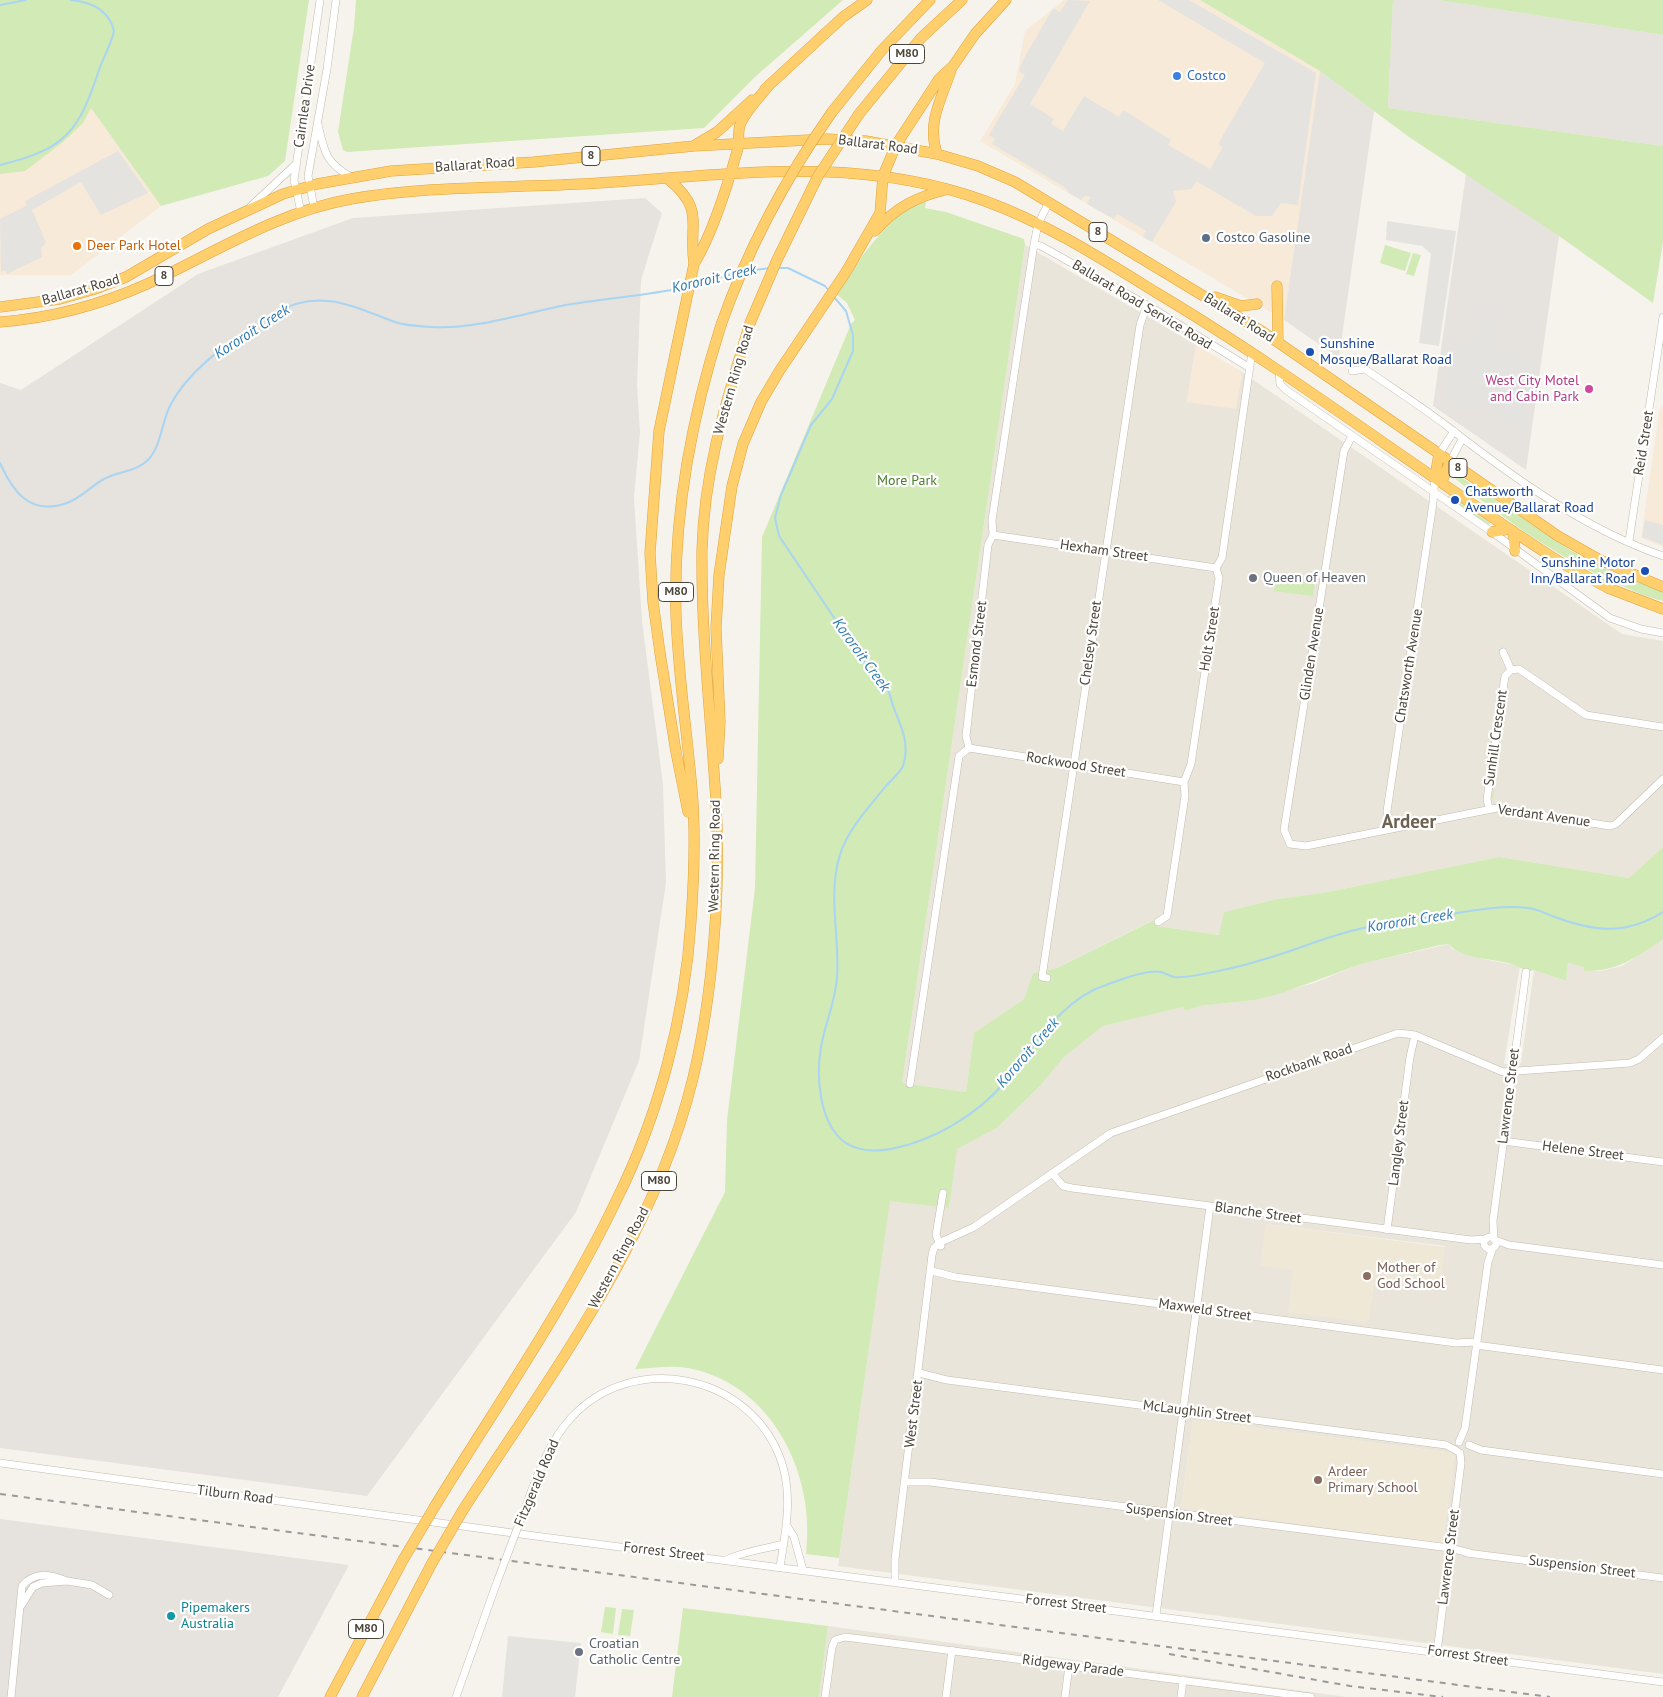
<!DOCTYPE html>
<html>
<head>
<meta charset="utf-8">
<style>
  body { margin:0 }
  canvas { display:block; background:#f6f3ec }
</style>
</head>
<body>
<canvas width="1663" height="1697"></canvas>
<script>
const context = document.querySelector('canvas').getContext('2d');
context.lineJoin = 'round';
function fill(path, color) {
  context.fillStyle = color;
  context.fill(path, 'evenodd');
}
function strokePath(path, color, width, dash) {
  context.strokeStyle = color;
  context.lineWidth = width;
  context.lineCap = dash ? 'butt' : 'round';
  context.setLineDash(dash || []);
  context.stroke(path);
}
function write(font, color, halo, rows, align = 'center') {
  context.font = font + ' "PT Sans",sans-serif';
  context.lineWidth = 4.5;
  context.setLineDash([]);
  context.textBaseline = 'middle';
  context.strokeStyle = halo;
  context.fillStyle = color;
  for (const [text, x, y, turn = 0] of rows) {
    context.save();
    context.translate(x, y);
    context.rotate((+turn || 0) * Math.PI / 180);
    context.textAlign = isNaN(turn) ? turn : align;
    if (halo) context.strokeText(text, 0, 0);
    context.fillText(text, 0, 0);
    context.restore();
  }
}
const residential = new Path2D(`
  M 1025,245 L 1196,345 L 1187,402 L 1241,375 L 1239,370 L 1622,634 L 1663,641 L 1663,847 L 1629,878 L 1499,857 L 1323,893 L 1277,899 L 1224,912 L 1220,935 L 1157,926 L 1153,920 L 1057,968 L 1033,973 L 1024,999 L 974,1033 L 966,1092 L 902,1083 Z
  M 1663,940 L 1663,1674 L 838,1566 L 890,1200 L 949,1208 L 956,1149 L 997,1128 L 1041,1085 L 1063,1058 L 1103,1026 L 1183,1007 L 1185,1011 L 1199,1006 L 1255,1000 L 1314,983 L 1361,964 L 1449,944 L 1452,949 L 1483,959 L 1520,966 L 1504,1064 L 1521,1063 L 1534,970 L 1566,981 L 1568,963 L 1584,967 L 1584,970 L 1600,971 L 1622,966 ZM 1266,1224 L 1445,1246 L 1445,1247 L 1374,1281 L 1368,1321 L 1289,1312 L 1293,1271 ZM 1193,1420 L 1454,1453 L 1443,1543 L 1181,1507 Z
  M 828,1626 L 1156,1671 L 1347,1697 L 819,1697 Z`);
const commercial = new Path2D(`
  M 1064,0 L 1200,0 L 1320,71 L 1284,320 L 980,141 L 1015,84 L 1025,31 Z
  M 91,108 L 161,206 L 71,275 L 0,275 L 0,174 L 25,170 L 63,142 Z
  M 1196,345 L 1239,370 L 1242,375 L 1236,409 L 1187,402 Z
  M 1660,406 L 1663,407 L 1663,547 L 1641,538 Z`);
const industrial = new Path2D(`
  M 1393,0 L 1438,0 L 1663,35 L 1663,146 L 1388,108 Z
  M 1320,71 L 1374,111 L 1339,358 L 1284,320 Z
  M 1466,174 L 1559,236 L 1526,470 L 1433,406 Z
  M 645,198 L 662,213 L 641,280 L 637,385 L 640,432 L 634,498 L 642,621 L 663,785 L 666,883 L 639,1061 L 576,1212 L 367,1496 L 0,1448 L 0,383 L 21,390 L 198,274 L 353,218 Z
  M 0,1519 L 349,1565 L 278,1697 L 0,1697 Z`);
const education = new Path2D(`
  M 1266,1224 L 1445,1247 L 1440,1289 L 1374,1281 L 1368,1321 L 1365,1322 L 1288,1312 L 1293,1271 L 1260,1266 Z
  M 1193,1420 L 1454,1453 L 1443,1543 L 1181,1508 Z`);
const green = new Path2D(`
  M 0,0 L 309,0 L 285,161 L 268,176 L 161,206 L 91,108 L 83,123 L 63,142 L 25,171 L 0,174 Z
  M 356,0 L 843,0 L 756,76 L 704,128 L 347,152 L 343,150 L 338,132 L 354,27 Z
  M 1200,0 L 1393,0 L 1388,108 L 1663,146 L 1663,242 L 1653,303 L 1559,236 L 1409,137 L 1320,71 Z
  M 1438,0 L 1663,0 L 1663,35 Z
  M 926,202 L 925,208 L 946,212 L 1024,239 L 1025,245 L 902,1083 L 966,1092 L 974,1033 L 1024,999 L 1033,973 L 1057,968 L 1154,920 L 1157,926 L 1219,935 L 1224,912 L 1277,899 L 1323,893 L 1499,857 L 1629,878 L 1663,847 L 1663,940 C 1634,958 1619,971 1584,971 L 1584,967 L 1568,963 L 1566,981 L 1534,970 L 1526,972 C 1509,955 1464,964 1449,944 L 1440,945 L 1361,964 L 1282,993 L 1255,1000 L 1199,1006 L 1185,1011 L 1183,1007 L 1103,1026 L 1063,1058 L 1041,1085 L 997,1128 L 957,1149 L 949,1208 L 890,1201 L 839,1558 L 806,1554 C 816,1474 772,1384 688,1368 C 671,1365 652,1368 635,1369 L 725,1192 L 727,1120 L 755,888 L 762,537 L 851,324 L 855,320 L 847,303 L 835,293 C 856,267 891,208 926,202 Z
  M 1385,245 L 1411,253 L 1405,271 L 1380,263 Z
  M 1413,253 L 1421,255 L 1414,276 L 1406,274 Z
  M 1449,469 L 1570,550 L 1623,578 L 1624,576 L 1663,592 L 1663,601 C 1648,598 1634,591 1620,585 C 1560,559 1501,518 1451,475 Z
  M 1449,495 L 1490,523 L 1489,525 L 1448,497 Z
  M 1276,575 L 1315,581 L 1313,596 L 1274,591 Z
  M 1500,754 L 1493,799 L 1492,799 L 1497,755 Z
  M 605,1607 L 616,1608 L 613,1634 L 601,1632 Z
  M 683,1608 L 828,1626 L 819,1697 L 672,1697 Z
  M 622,1609 L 634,1610 L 630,1636 L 618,1635 Z`);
const parking = new Path2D(`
  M 1068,0 L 1090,1 L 1030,104 L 1054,119 L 1051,124 L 1063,131 L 1084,96 L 1119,117 L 1123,110 L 1171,140 L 1168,145 L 1210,169 L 1223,147 L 1218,144 L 1265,63 L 1158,0 L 1189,0 L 1316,73 L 1298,205 L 1281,203 L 1272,216 L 1256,216 L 1196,181 L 1192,189 L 1173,191 L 1176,202 L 1152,242 L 1143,237 L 1146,231 L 1117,214 L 1114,219 L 1087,204 L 1091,197 L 1085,196 L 1081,200 L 1069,193 L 1066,188 L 992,144 L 995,139 L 989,135 L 1025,75 L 1019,71 L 1022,62 L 1053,8 L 1060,12 Z
  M 118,151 L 148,193 L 101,215 L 81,182 L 32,210 L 46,242 L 41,248 L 42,257 L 7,274 L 5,270 L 1,272 L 0,219 L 26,206 L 25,201 Z
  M 1387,221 L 1456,231 L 1439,346 L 1419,343 L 1431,254 L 1422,246 L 1386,240 Z
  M 1478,313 L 1501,316 L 1497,351 L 1538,357 L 1527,433 L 1521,432 L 1484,407 L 1453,402 L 1447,388 L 1443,361 L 1445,340 L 1474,343 Z
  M 1645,520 L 1663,525 L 1663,545 L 1642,537 Z
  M 508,1636 L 581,1643 L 575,1697 L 502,1697 Z`);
const stream = new Path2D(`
  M 0,5 L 26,0
  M 0,165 C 67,149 79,131 100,67 C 105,55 111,44 114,31 C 109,10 92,2 71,0
  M 778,268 L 788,268 L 825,286 L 829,291
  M 746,271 L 771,268
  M 693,285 L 736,273
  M 834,297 L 846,311 L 853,335 L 853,351 L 832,399 L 811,425 L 781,495 L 775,518 L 779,536 L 870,671 C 893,686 886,689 895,711 C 902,728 910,746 903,766 C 900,773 890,781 885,787 C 868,809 846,831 839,858 C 828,898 840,938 837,978 C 835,1003 825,1024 821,1047 C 816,1076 819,1121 843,1141 C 856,1151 875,1152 891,1149 C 933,1141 977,1115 1005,1082 C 1034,1048 1061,999 1106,985 C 1119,980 1148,969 1161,972 C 1165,973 1169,976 1174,977 C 1187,979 1243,966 1258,961 C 1292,952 1324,937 1359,929 C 1389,922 1420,919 1451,914 C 1476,910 1502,905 1528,908 C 1538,909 1546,914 1555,917 C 1595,932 1626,935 1663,912
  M 0,463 C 13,492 30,516 67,503 C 81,498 91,486 104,479 C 118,471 136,472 148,460 C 162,445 161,422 171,404 C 192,365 239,335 276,313 C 319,287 354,307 395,322 C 406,326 420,326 431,327 C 474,330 524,313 566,305 C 606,298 646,296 686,287`);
const minor = new Path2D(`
  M 318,124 C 324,151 325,162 351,177
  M 251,206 L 296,164
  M 314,207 L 308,176 L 327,69 L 336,0
  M 301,212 L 294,180 L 320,0
  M 1034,244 L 1041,246 L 1147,305 L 1250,368
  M 1279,370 L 1280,384 L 1286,390 L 1492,532 L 1610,618 L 1641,629 L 1663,633
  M 1352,371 L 1365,369 C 1394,389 1424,408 1452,430 C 1515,479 1587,530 1663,556
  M 1352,436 L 1344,451 L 1284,830 L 1290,844 L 1306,846 L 1497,808 L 1610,826 L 1616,824 L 1663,779
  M 1439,454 L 1454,431
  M 1450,462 L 1462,439
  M 993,535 L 1216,568
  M 1629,541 L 1663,317
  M 1503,652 L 1511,670
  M 969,748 L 1184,782
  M 1489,809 L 1487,799 L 1505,676 L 1511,670 L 1519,669 L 1586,715 L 1663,727
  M 1388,829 L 1387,811 L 1433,503 L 1435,477
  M 1158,922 L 1167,916 L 1185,796 L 1184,782 L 1191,764 L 1219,578 L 1216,568 L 1222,558 L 1252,352
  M 1047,978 L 1042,977 L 1140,325 L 1147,305
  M 910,1084 L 959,756 L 969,748 L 966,736 L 988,545 L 993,535 L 992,520 L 1034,244 L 1038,224 L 1049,202
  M 1503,1141 L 1663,1162
  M 1052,1173 L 1063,1186 L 1072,1188 L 1471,1240 L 1486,1239
  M 1387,1230 L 1410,1057 L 1415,1035
  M1484 1243a6 6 0 1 1 12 0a6 6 0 1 1-12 0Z
  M 1494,1239 L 1493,1221 L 1526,972
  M 1495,1240 L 1509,1245 L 1663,1265
  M 941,1246 L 936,1235 L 943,1193
  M 932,1271 L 955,1277 L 1456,1343 L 1477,1342
  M 1476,1345 L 1663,1370
  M 919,1373 L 947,1380 L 1446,1445 L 1457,1451
  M 1459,1442 L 1465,1428 L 1488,1262 L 1493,1248
  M 1469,1445 L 1481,1450 L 1663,1474
  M 0,1463 L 535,1536 L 1663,1682
  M 905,1482 L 930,1482 L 1450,1548 L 1470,1553
  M 522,1516 C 535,1483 546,1445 571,1418 C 631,1352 745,1372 779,1455 C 794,1492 786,1529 780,1567
  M 787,1526 L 794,1537 L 803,1570
  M 1467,1553 L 1663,1578
  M 726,1560 C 744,1551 764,1549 784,1544
  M 895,1582 L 895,1559 L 932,1255 L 934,1248 L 939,1243 L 974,1227 L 1111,1133 L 1398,1033 L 1415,1035 L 1503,1072 L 1630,1063 L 1639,1059 L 1663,1038
  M 21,1606 L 33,1587 L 42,1583 L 67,1581 L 92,1585 L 109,1595
  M 1156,1615 L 1210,1206
  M 1437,1652 L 1461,1463 L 1460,1453
  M 11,1697 L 22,1586 C 35,1571 50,1574 67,1581
  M 456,1697 L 497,1582
  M 825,1697 L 832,1647 L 835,1640 L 845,1637 L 1311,1697
  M 946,1697 L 952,1650
  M 1065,1697 L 1069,1666
  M 1181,1697 L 1183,1680`);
const highway = new Path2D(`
  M 765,89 L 843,17 L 867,0
  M 832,112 L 882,50 L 930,0
  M 859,114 L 921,38 L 962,0
  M 695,145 L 717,132 L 752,100
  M 937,154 C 926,121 943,97 952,67
  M 668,179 C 706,210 688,224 694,264
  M 875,231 C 895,208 916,197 945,190
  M 1277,286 L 1278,342
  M 1215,297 L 1241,306 L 1257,304
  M 0,307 L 60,299 L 95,289 L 126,277 L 208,229 L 283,194 L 317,184 L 391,171 L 534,162 L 694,146 L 827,139 L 866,141 L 937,154 L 978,166 L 1015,182 L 1263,332 L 1558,536 L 1600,560 L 1663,587
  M 0,322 C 52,318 100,305 147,284 C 214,253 277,212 351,199 C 426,186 503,188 580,184 C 717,177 851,152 985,201 C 1046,223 1102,259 1157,293 C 1296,376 1424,475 1560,562 L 1608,588 L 1663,609
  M 1435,477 L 1439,454
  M 1442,481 L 1450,462
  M 1513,531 L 1515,551
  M 1492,532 L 1509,529
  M 718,759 L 720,722 L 716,628 L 719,575 L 732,486 L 743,444 L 761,402 L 780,370 L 846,272 L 880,213 L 883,176 L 896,145 L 939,79 L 953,66 L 975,34 L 1006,0
  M 688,812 L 676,752 L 660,653 L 653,602 L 650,553 L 659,431 L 694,264 C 713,233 728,184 738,148 C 740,140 737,133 740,125 C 746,110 760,97 770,84
  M 435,1506 C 497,1405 566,1306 617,1199 C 659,1114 685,1016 691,921 C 694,878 696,833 692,790 C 687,732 678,673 676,615 C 673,515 691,419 721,325
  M 463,1510 C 551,1374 654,1239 693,1078 C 713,994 721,889 716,802 C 711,718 701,635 702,550 C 704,469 727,399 750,323
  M 330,1697 L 403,1560
  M 362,1697 L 432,1563`);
const rail = new Path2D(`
  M 0,1494 L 1550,1697
  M 1169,1654 L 1350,1686 L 1443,1697`);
const minorBridge = new Path2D(`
  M 497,1582 L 522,1516`);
const highwayBridge = new Path2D(`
  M 750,323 L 777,260 L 818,176 L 859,114
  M 721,325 C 748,248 785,179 832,112
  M 403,1560 L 435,1506
  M 432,1563 L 463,1510`);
const markers = [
  [1177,76,5,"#3f7fe0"],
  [1206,238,5,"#5c6f8a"],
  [77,246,5,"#e8710a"],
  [1310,352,5,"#1a4fb4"],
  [1589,389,5,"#d1479c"],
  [1455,500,5,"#1a4fb4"],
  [1645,571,5,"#1a4fb4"],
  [1253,578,5,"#6b7280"],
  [1367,1276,5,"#8d6e63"],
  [1318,1480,5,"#8d6e63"],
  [171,1616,5,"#0f9aa8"],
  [579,1652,5,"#6b7280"]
];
const shields = [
  [907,54,35],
  [591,156,18],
  [1098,232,18],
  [164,276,18],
  [1458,468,18],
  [676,592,35],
  [659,1181,35],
  [366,1629,35]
];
const shieldNames = [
  ["M80",907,54],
  ["8",591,156],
  ["8",1098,232],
  ["8",164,276],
  ["8",1458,468],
  ["M80",676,592],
  ["M80",659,1181],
  ["M80",366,1629]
];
const shopNames = [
  ["Costco",1187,76]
];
const streetNames = [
  ["Cairnlea Drive",305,106,-82],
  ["Ballarat Road",878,145,7],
  ["Ballarat Road",475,165,-4],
  ["Ballarat Road",81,290,-16],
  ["Ballarat Road Service Road",1142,305,31],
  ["Ballarat Road",1239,318,32],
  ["Western Ring Road",734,380,-74],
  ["Reid Street",1644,443,-81],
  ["Hexham Street",1104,551,8],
  ["Holt Street",1210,639,-81],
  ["Chelsey Street",1091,643,-82],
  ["Esmond Street",977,644,-83],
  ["Glinden Avenue",1312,654,-81],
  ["Chatsworth Avenue",1409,666,-81],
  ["Sunhill Crescent",1496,738,-82],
  ["Rockwood Street",1076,765,9],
  ["Verdant Avenue",1544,816,8],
  ["Western Ring Road",715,856,-89],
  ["Rockbank Road",1309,1063,-19],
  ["Lawrence Street",1509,1096,-83],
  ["Langley Street",1399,1143,-83],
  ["Helene Street",1583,1151,7],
  ["Blanche Street",1258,1213,8],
  ["Western Ring Road",619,1258,-62],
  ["Maxweld Street",1205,1310,8],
  ["McLaughlin Street",1197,1412,7],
  ["West Street",914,1414,-83],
  ["Fitzgerald Road",537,1483,-67],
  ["Tilburn Road",235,1495,7],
  ["Suspension Street",1179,1515,7],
  ["Forrest Street",664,1552,7],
  ["Lawrence Street",1449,1557,-83],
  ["Suspension Street",1582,1567,7],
  ["Forrest Street",1066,1604,7],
  ["Forrest Street",1468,1656,8],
  ["Ridgeway Parade",1073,1666,7]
];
const serviceNames = [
  ["Costco Gasoline",1216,238]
];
const foodNames = [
  ["Deer Park Hotel",87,246]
];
const transitNames = [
  ["Sunshine",1320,344],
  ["Mosque/Ballarat Road",1320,360],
  ["Chatsworth",1465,492],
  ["Avenue/Ballarat Road",1465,508],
  ["Sunshine Motor",1635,563,"right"],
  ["Inn/Ballarat Road",1635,579,"right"]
];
const hotelNames = [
  ["West City Motel",1579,381],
  ["and Cabin Park",1579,397]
];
const parkNames = [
  ["More Park",907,481]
];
const worshipNames = [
  ["Queen of Heaven",1263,578],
  ["Croatian",589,1644],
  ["Catholic Centre",589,1660]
];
const educationNames = [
  ["Mother of",1377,1268],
  ["God School",1377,1284],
  ["Ardeer",1328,1472],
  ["Primary School",1328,1488]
];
const cultureNames = [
  ["Pipemakers",181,1608],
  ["Australia",181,1624]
];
const waterNames = [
  ["Kororoit Creek",714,279,-13],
  ["Kororoit Creek",252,332,-33],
  ["Kororoit Creek",861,655,54],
  ["Kororoit Creek",1410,921,-9],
  ["Kororoit Creek",1028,1053,-49]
];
const districtNames = [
  ["Ardeer",1409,823]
];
fill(residential, '#eae5da');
fill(commercial, '#f7ead8');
fill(industrial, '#e6e2dd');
fill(education, '#efe8d6');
fill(green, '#d2eab5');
fill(parking, '#e5e3e0');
strokePath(stream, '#a9d4f2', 2);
strokePath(minor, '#c2bbae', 8);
strokePath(highway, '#e0a43c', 11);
strokePath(minor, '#fff', 7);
strokePath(highway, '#ffcf6e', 10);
strokePath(rail, '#9a9a9a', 2, [6, 6]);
strokePath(minorBridge, '#c2bbae', 8, []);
strokePath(highwayBridge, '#e0a43c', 11, []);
strokePath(minorBridge, '#fff', 7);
strokePath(highwayBridge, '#ffcf6e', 10);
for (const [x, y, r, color] of markers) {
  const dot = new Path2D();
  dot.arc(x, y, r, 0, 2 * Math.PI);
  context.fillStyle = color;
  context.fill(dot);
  strokePath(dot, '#fff', 2);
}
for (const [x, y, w] of shields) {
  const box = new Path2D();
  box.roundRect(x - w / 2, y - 9.5, w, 19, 4);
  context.fillStyle = '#fff';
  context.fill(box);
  strokePath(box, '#4b4439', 1);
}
write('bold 12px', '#4b4439', null, shieldNames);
write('14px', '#366cbe', '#fff', shopNames, 'left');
write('14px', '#4b4439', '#fff', streetNames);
write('14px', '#4e5e75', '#fff', serviceNames, 'left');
write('14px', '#c56008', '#fff', foodNames, 'left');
write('14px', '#164399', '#fff', transitNames, 'left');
write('14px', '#b23c85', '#fff', hotelNames, 'right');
write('14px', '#4a7f2a', '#fff', parkNames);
write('14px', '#5b616d', '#fff', worshipNames, 'left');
write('14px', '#785e54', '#fff', educationNames, 'left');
write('14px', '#0d838f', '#fff', cultureNames, 'left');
write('italic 15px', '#2e7ab2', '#fff', waterNames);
write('bold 19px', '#6e6250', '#fff', districtNames);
</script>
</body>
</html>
